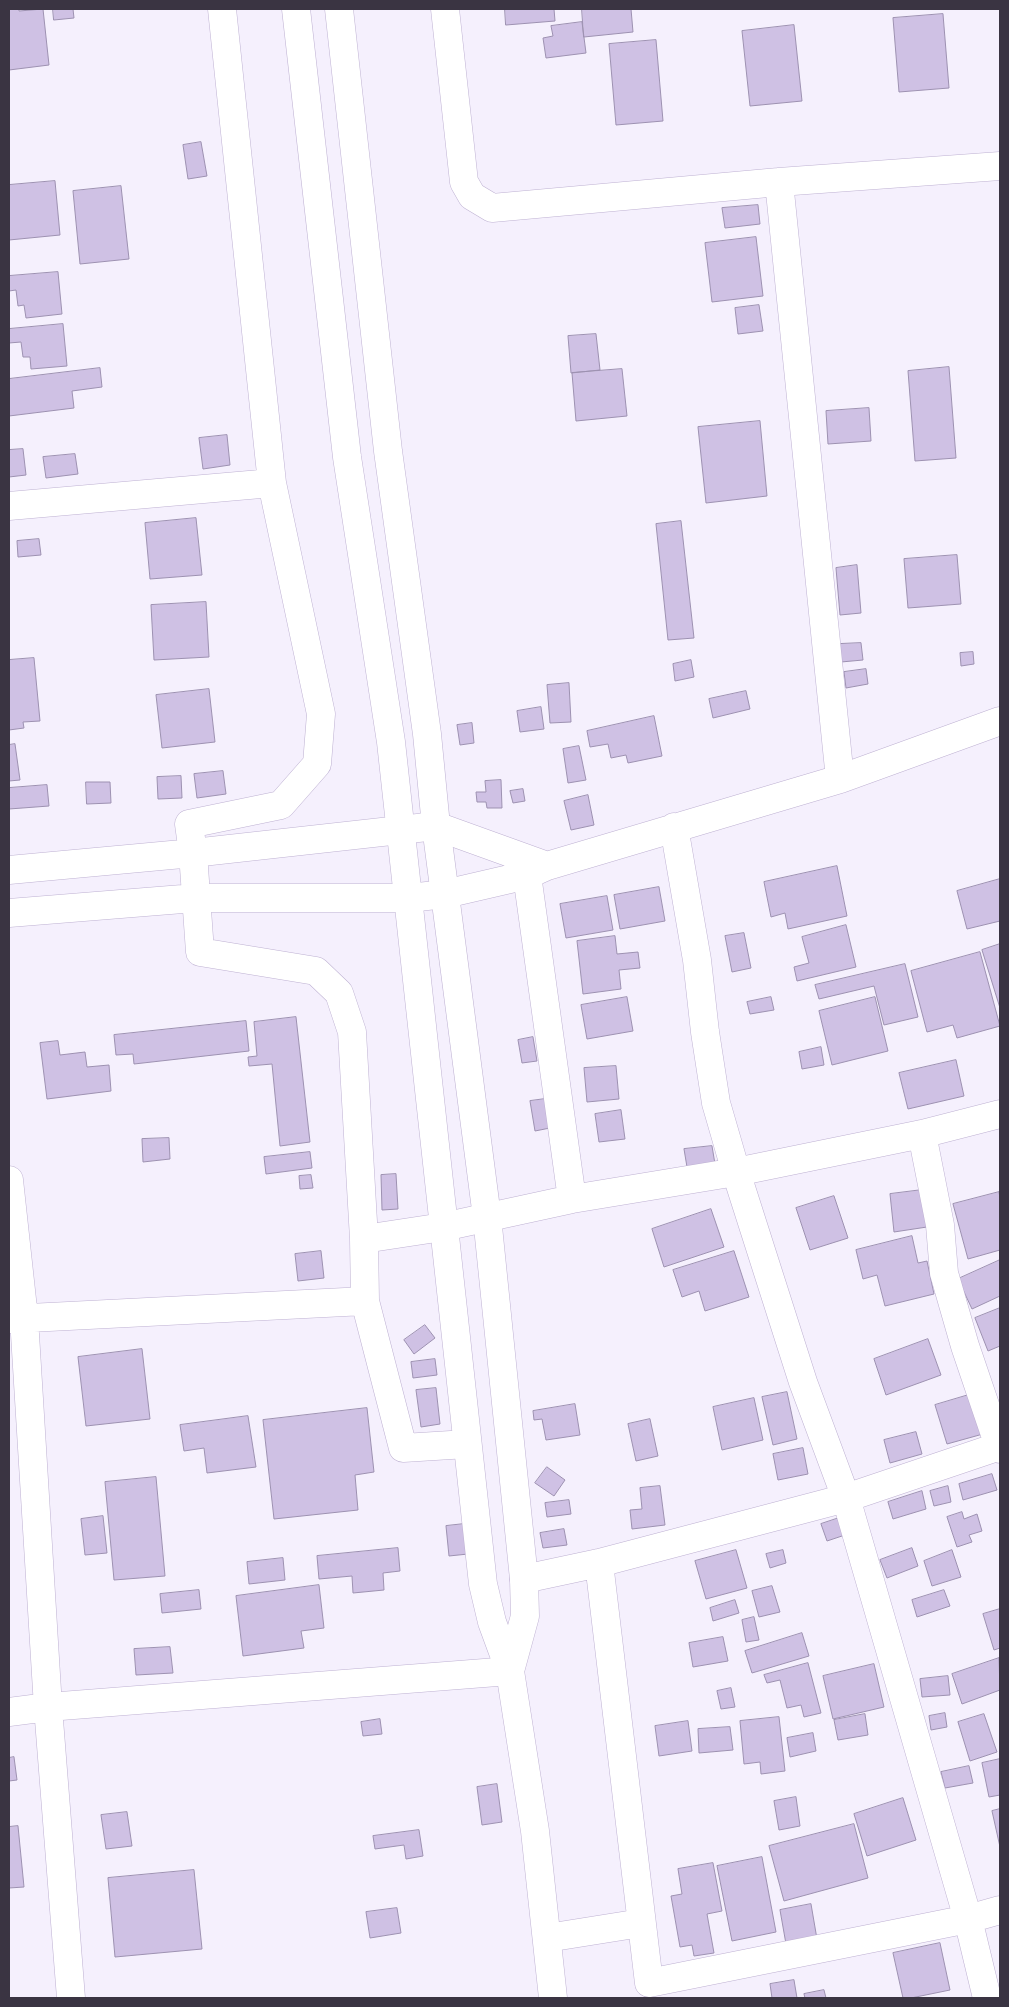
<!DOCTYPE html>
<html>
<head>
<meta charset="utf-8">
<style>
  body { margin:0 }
  #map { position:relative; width:1009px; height:2007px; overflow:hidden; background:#f5f0fd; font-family:Jost,sans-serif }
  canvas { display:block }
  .frame { position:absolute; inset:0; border:10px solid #3a3442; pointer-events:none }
</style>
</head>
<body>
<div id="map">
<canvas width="1009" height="2007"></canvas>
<div class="frame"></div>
</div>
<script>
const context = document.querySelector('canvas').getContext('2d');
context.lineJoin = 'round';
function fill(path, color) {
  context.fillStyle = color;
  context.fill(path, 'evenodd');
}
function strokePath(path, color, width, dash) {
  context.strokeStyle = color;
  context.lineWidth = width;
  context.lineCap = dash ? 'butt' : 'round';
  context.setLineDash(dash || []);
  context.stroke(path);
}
const building = new Path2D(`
  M 9,9 L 19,9 L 19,11 L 43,9 L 49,65 L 9,70 Z
  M 53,9 L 73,9 L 74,18 L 54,20 Z
  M 505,9 L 554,9 L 555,21 L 506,25 Z
  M 582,9 L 631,9 L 633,32 L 584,37 Z
  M 943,14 L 949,88 L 899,92 L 893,18 Z
  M 582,22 L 586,53 L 546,58 L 543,38 L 553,36 L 551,26 Z
  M 794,25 L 802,101 L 750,106 L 742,31 Z
  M 656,40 L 663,121 L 616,125 L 609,44 Z
  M 201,142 L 207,176 L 188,179 L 183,145 Z
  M 55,181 L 60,235 L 9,240 L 9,185 Z
  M 121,186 L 129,259 L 80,264 L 73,191 Z
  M 758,205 L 760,224 L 725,228 L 722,208 Z
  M 756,237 L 763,296 L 712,302 L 705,243 Z
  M 58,272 L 62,314 L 26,318 L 24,305 L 18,306 L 16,290 L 9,291 L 9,276 Z
  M 759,305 L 763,331 L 738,334 L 735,308 Z
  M 63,324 L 67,366 L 31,369 L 30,357 L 23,357 L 21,342 L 9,343 L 9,329 Z
  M 596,334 L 600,370 L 571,373 L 568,336 Z
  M 949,367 L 956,458 L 915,461 L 908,371 Z
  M 100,368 L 102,387 L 72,391 L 74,408 L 9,416 L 9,379 Z
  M 622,369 L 627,416 L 576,421 L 572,373 Z
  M 869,408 L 871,441 L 828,444 L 826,411 Z
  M 760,421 L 767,496 L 706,503 L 698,427 Z
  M 227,435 L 230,465 L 203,469 L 199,438 Z
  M 23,449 L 26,475 L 9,477 L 9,450 Z
  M 75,454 L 78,474 L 46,478 L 43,457 Z
  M 196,518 L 202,575 L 150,579 L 145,523 Z
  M 681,521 L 694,638 L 668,640 L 656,524 Z
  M 39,539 L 41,555 L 18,557 L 17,541 Z
  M 957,555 L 961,604 L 908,608 L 904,559 Z
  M 857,565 L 861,613 L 840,615 L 836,568 Z
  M 206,602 L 209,657 L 154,660 L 151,605 Z
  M 861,643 L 863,660 L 841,662 L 839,644 Z
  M 973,652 L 974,664 L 961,666 L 960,653 Z
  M 34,658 L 40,721 L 23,722 L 24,728 L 9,730 L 9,660 Z
  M 691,660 L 694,677 L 675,681 L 673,664 Z
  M 866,669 L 868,684 L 846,688 L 844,672 Z
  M 569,683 L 571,722 L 550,723 L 547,685 Z
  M 209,689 L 215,742 L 162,748 L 156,695 Z
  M 746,691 L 750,709 L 713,718 L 709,699 Z
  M 541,707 L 544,729 L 520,732 L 517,711 Z
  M 654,716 L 662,756 L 628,763 L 626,755 L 611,758 L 608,744 L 590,747 L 587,731 Z
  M 472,723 L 474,743 L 460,745 L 457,725 Z
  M 15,744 L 20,780 L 9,781 L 9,745 Z
  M 579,746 L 586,780 L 568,783 L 563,749 Z
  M 223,771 L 226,794 L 197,798 L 194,774 Z
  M 181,776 L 182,798 L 158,799 L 157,777 Z
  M 501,780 L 502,808 L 487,808 L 486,802 L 477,802 L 476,792 L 486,792 L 485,781 Z
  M 86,782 L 110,782 L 111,803 L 87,804 Z
  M 47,785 L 49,806 L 9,809 L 9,788 Z
  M 523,789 L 525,801 L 513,803 L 510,791 Z
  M 588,795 L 594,825 L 571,830 L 564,801 Z
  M 837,866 L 847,916 L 788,929 L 785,913 L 771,917 L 764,882 Z
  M 1000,879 L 1000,921 L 967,929 L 957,891 Z
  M 659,887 L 665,921 L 620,929 L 614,895 Z
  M 607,896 L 613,930 L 566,938 L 560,904 Z
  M 846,925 L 856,967 L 797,981 L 794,967 L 809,963 L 802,937 Z
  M 744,933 L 751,968 L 732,972 L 725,936 Z
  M 615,936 L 617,954 L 638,952 L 640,968 L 619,970 L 621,989 L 583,994 L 577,941 Z
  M 1000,944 L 1000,1008 L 982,950 Z
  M 980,952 L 1000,1026 L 957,1038 L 953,1025 L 927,1032 L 911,971 Z
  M 905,964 L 918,1017 L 884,1025 L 874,986 L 819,999 L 815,985 Z
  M 627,997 L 633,1031 L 587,1039 L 581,1005 Z
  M 771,997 L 774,1010 L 750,1014 L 747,1002 Z
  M 875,997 L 888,1051 L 832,1065 L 819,1011 Z
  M 296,1017 L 310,1142 L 280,1146 L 272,1064 L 249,1066 L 248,1057 L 257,1056 L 254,1022 Z
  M 246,1021 L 249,1051 L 134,1064 L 133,1054 L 116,1055 L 114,1035 Z
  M 533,1037 L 537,1061 L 522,1063 L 518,1040 Z
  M 58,1041 L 60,1055 L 85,1052 L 87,1067 L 109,1065 L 111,1091 L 47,1099 L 40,1043 Z
  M 821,1047 L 824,1065 L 802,1069 L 799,1052 Z
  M 956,1060 L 964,1096 L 908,1109 L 899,1073 Z
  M 616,1066 L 619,1099 L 587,1102 L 584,1068 Z
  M 545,1099 L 550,1128 L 535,1131 L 530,1101 Z
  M 621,1110 L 625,1139 L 599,1142 L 595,1114 Z
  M 169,1138 L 170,1159 L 143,1162 L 142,1139 Z
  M 712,1146 L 715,1164 L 687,1167 L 684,1149 Z
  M 310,1152 L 312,1168 L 266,1174 L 264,1157 Z
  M 396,1174 L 398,1209 L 382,1210 L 381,1175 Z
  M 311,1175 L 313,1188 L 300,1189 L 299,1176 Z
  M 922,1190 L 927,1227 L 894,1232 L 890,1194 Z
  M 999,1192 L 1000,1198 L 1000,1250 L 968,1259 L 953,1204 Z
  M 834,1196 L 848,1238 L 810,1250 L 796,1208 Z
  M 711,1209 L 724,1247 L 664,1267 L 652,1229 Z
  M 912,1236 L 918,1263 L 927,1261 L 934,1294 L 885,1306 L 877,1275 L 863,1279 L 856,1250 Z
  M 321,1251 L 324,1278 L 298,1281 L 295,1254 Z
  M 734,1251 L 749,1297 L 705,1311 L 699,1291 L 682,1297 L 673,1270 Z
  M 1000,1260 L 1000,1296 L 972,1309 L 958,1279 Z
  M 1000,1308 L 1000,1346 L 988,1351 L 975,1318 Z
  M 425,1325 L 435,1338 L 414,1354 L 404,1340 Z
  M 928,1339 L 941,1375 L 886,1395 L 874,1359 Z
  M 142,1349 L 150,1419 L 86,1426 L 78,1357 Z
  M 435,1359 L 437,1375 L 413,1378 L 411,1362 Z
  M 436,1388 L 440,1424 L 421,1427 L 416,1390 Z
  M 787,1392 L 797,1439 L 773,1445 L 762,1397 Z
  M 972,1394 L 983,1434 L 947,1444 L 935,1405 Z
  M 754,1398 L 763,1440 L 722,1450 L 713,1407 Z
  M 575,1404 L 580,1435 L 546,1440 L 542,1419 L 534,1420 L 533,1411 Z
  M 367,1408 L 374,1472 L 355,1475 L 358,1510 L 274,1519 L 263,1420 Z
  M 248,1416 L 256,1467 L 207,1473 L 204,1448 L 184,1451 L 180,1425 Z
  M 650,1419 L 658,1456 L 636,1461 L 628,1424 Z
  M 916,1432 L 922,1454 L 890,1463 L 884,1440 Z
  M 803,1448 L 808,1474 L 778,1480 L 773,1454 Z
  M 547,1467 L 565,1480 L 554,1496 L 535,1483 Z
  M 992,1474 L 997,1490 L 963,1500 L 959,1484 Z
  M 156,1477 L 165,1576 L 114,1580 L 105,1482 Z
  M 660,1486 L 665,1525 L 632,1529 L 630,1510 L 642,1509 L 640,1488 Z
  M 948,1486 L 951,1502 L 934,1506 L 930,1491 Z
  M 922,1491 L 926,1509 L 893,1519 L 888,1502 Z
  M 569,1500 L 571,1514 L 547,1517 L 545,1503 Z
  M 962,1512 L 964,1519 L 977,1514 L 982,1531 L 969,1535 L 972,1542 L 957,1547 L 947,1517 Z
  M 103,1516 L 107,1553 L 85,1555 L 81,1519 Z
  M 839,1518 L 845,1535 L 827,1541 L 821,1524 Z
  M 464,1524 L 468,1554 L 449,1556 L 446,1526 Z
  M 564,1529 L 567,1545 L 543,1548 L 540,1533 Z
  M 398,1548 L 400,1571 L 383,1573 L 384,1590 L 353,1593 L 352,1576 L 319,1579 L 317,1556 Z
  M 912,1548 L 918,1566 L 887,1578 L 880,1560 Z
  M 736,1550 L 747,1588 L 706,1599 L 695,1561 Z
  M 783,1550 L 786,1563 L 770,1568 L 766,1554 Z
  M 952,1550 L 961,1577 L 932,1586 L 924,1561 Z
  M 283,1558 L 285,1580 L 249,1584 L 247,1562 Z
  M 319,1585 L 324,1628 L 301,1631 L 304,1648 L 243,1656 L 236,1596 Z
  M 772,1586 L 780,1612 L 759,1617 L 752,1591 Z
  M 199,1590 L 201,1609 L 162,1613 L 160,1594 Z
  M 944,1590 L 950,1606 L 917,1617 L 912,1600 Z
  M 735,1600 L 739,1613 L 713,1621 L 710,1608 Z
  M 1000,1609 L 1000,1648 L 994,1650 L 983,1614 Z
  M 754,1617 L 759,1640 L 746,1642 L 742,1620 Z
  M 802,1633 L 809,1656 L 752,1673 L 745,1651 Z
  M 723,1637 L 728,1661 L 693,1667 L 689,1643 Z
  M 170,1647 L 173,1673 L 136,1675 L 134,1649 Z
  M 999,1658 L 1000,1690 L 962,1704 L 952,1674 Z
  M 808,1663 L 821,1713 L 804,1717 L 801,1705 L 787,1708 L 780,1680 L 767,1683 L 764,1675 Z
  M 874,1664 L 884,1707 L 833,1719 L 823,1676 Z
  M 948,1676 L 950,1695 L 922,1697 L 920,1679 Z
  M 731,1688 L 735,1707 L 721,1709 L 717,1691 Z
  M 945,1713 L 947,1727 L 931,1730 L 929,1716 Z
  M 865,1714 L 868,1735 L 838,1740 L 834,1720 Z
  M 984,1714 L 997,1752 L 970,1761 L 958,1722 Z
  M 779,1717 L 785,1771 L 761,1774 L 760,1762 L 744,1764 L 740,1721 Z
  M 380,1719 L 382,1734 L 363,1736 L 361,1722 Z
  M 688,1721 L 692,1751 L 659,1756 L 655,1726 Z
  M 730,1727 L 733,1750 L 699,1753 L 698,1729 Z
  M 813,1733 L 816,1751 L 790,1757 L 787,1738 Z
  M 14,1757 L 17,1780 L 9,1781 L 9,1758 Z
  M 1000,1759 L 1000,1795 L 989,1797 L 982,1763 Z
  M 969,1766 L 973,1783 L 945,1788 L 941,1772 Z
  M 497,1784 L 502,1822 L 482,1825 L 477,1787 Z
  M 796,1797 L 800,1826 L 779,1830 L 774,1801 Z
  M 903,1798 L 916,1840 L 867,1856 L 854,1814 Z
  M 1000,1809 L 1000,1847 L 992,1811 Z
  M 127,1812 L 132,1846 L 106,1849 L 101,1815 Z
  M 854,1824 L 868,1878 L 784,1901 L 769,1846 Z
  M 18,1826 L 24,1887 L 9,1888 L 9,1827 Z
  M 419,1830 L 423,1856 L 406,1859 L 404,1845 L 375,1849 L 373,1836 Z
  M 762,1857 L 776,1932 L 732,1941 L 717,1866 Z
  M 713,1863 L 722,1911 L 707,1914 L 714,1953 L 694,1956 L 692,1945 L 680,1947 L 671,1896 L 682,1894 L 678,1869 Z
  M 194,1870 L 202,1949 L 115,1957 L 108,1878 Z
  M 811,1904 L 817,1939 L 786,1944 L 780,1910 Z
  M 397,1908 L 401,1933 L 370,1938 L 366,1912 Z
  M 940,1943 L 950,1990 L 911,1998 L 903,1998 L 893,1953 Z
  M 794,1980 L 797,1998 L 772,1998 L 770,1984 Z
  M 824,1990 L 826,1998 L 805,1998 L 804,1994 Z`);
const minor = new Path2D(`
  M 222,9 L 272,483 L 321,714 L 317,764 L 281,805 L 189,824 L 193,853 L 200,952 L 316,971 L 339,993 L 352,1032 L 364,1239 L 365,1301 L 403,1448 L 467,1444
  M 445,9 L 464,182 L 472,196 L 492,208 L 779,182 L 1000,166
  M 779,182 L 840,779
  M 9,506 L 272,483
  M 674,827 L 697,960 L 705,1032 L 716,1103 L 736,1172 L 803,1382 L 846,1498 L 968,1919 L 987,1998
  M 9,870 L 193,853 L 436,826 L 547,866
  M 527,875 L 572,1199
  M 9,913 L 195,898 L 409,898 L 445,894 L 527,875 L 547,866 L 840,779 L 1000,721
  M 922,1134 L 940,1225 L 944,1273 L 965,1346 L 1000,1449
  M 9,1180 L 24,1318 L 48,1707 L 71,1998
  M 364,1239 L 443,1227 L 572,1199 L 736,1172 L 922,1134 L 1000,1114
  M 9,1319 L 365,1301
  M 599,1563 L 649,1983 L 968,1919 L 1000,1910
  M 524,1579 L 599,1563 L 846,1498 L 1000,1446
  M 9,1712 L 48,1707 L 510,1671
  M 547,1938 L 641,1923`);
const highway = new Path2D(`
  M 296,9 L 347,457 L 391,742 L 483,1584 L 492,1622 L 510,1671 L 535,1831 L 553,1998
  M 339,9 L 388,451 L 427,734 L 436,826 L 487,1217 L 524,1579 L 525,1616 L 510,1671`);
fill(building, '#cfc1e4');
strokePath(building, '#9d91b1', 1);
strokePath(minor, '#beb1d2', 29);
strokePath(highway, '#beb1d2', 29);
strokePath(minor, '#fff', 28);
strokePath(highway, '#fff', 28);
</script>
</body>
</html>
